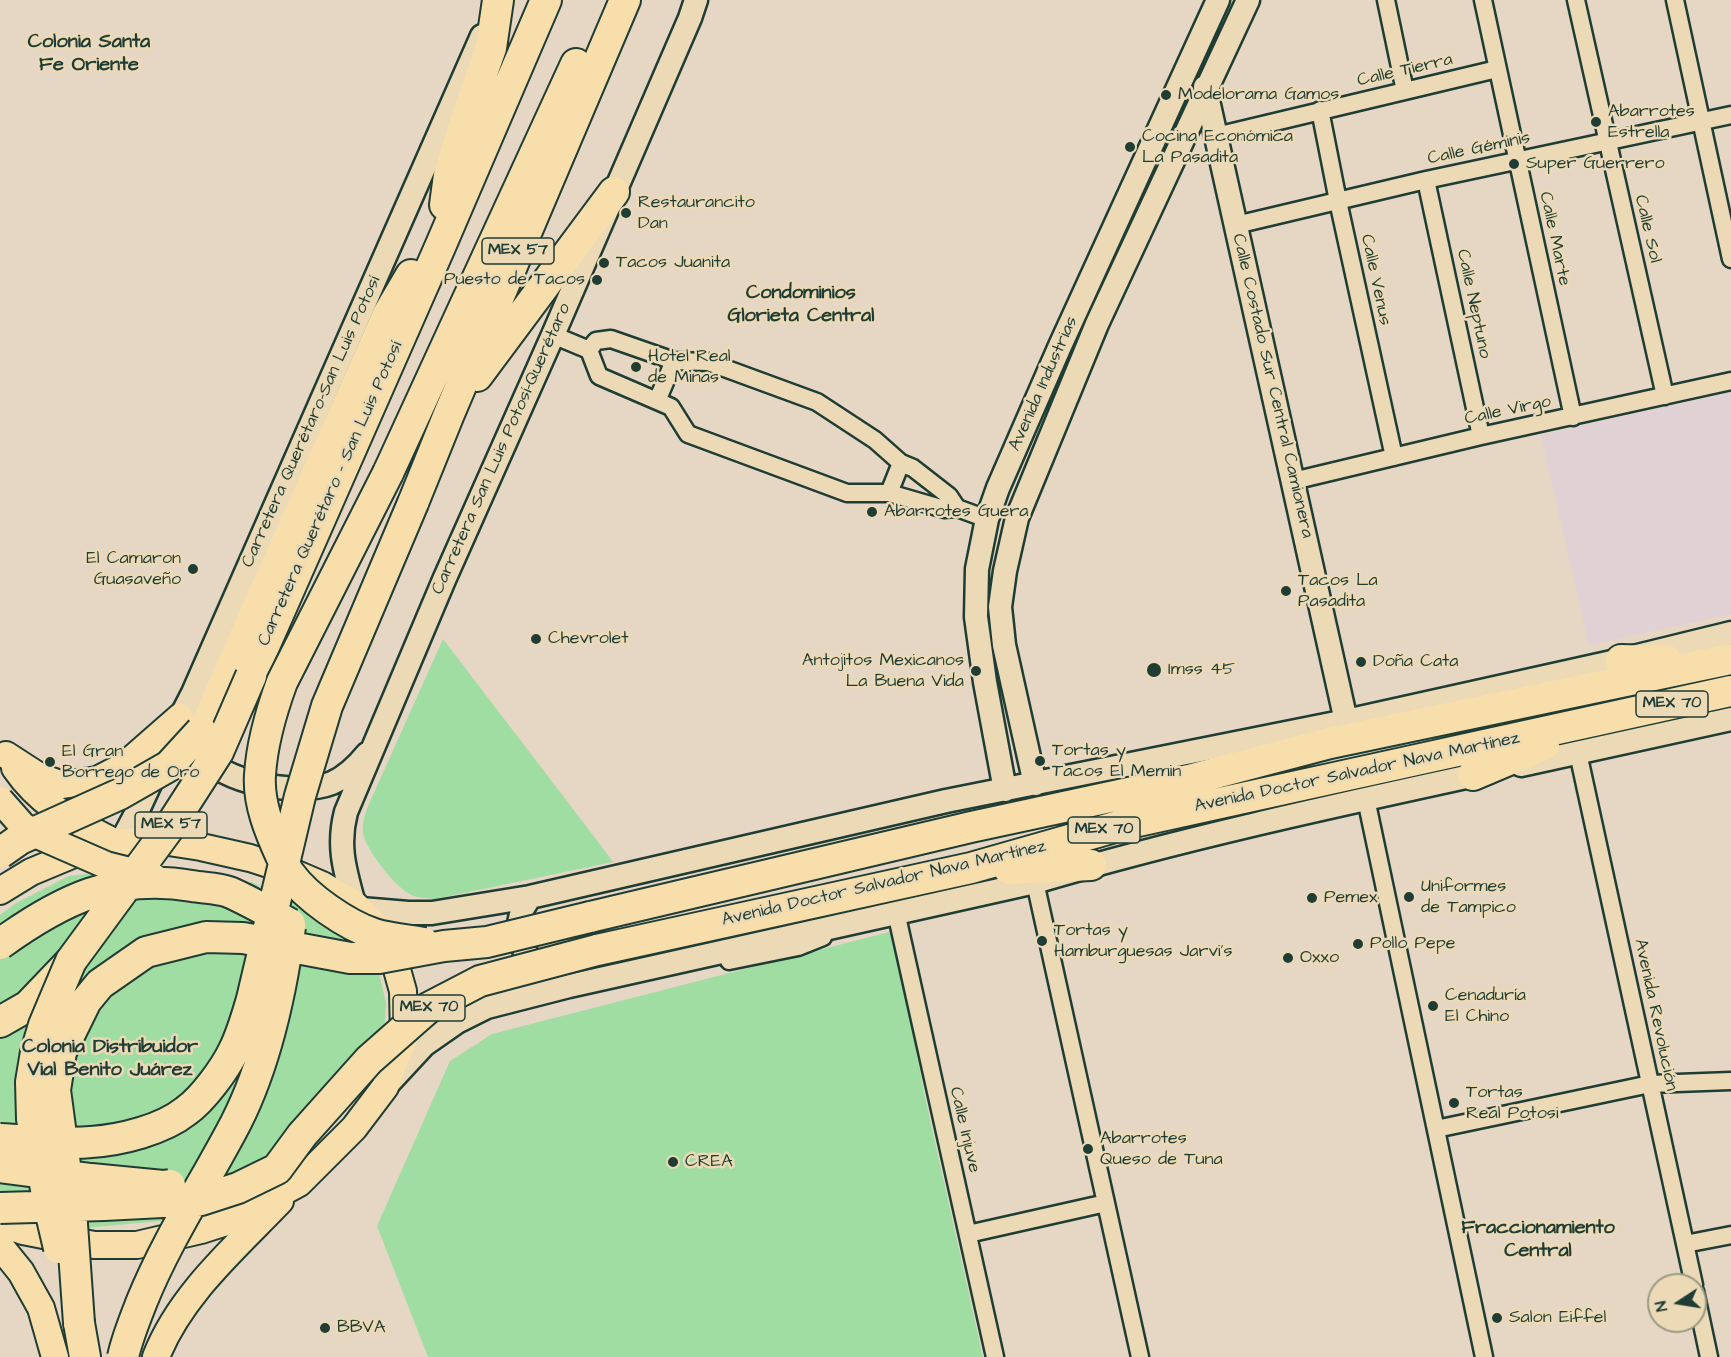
<!DOCTYPE html>
<html>
<head>
<meta charset="utf-8">
<style>
  body { margin:0 }
  #map { position:relative; width:1731px; height:1357px; overflow:hidden; background:#e6d6c4; font-family:"Architects Daughter",sans-serif }
  canvas { display:block }
  .north { position:absolute; left:1647px; top:1273px; width:60px; height:60px; box-sizing:border-box; background:#ecdab7; border:2px solid #9a9b83; border-radius:50%; rotate:258deg; font-size:16px; font-weight:700; line-height:24px; text-align:center; color:#1f3d34 }
  .north::after { content:''; display:block; margin:auto; width:21px; height:27px; background:#1f3d34; clip-path:polygon(50% 0,100% 100%,50% 72%,0 100%) }
</style>
</head>
<body>
<div id="map">
<canvas width="1731" height="1357"></canvas>
<div class="north">N</div>
</div>
<script>
const context = document.querySelector('canvas').getContext('2d');
context.lineJoin = 'round';
function fill(path, color) {
  context.fillStyle = color;
  context.fill(path, 'evenodd');
}
function strokePath(path, color, width, dash) {
  context.strokeStyle = color;
  context.lineWidth = width;
  context.lineCap = dash ? 'butt' : 'round';
  context.setLineDash(dash || []);
  context.stroke(path);
}
function write(font, color, halo, rows, align = 'center') {
  context.font = font + ' "Architects Daughter",sans-serif';
  context.lineWidth = 5;
  context.setLineDash([]);
  context.textBaseline = 'middle';
  context.strokeStyle = halo;
  context.fillStyle = color;
  for (const [text, x, y, turn = 0] of rows) {
    context.save();
    context.translate(x, y);
    context.rotate((+turn || 0) * Math.PI / 180);
    context.textAlign = isNaN(turn) ? turn : align;
    if (halo) context.strokeText(text, 0, 0);
    context.fillText(text, 0, 0);
    context.restore();
  }
}
const built = new Path2D(`
  M 1731,392 L 1731,614 L 1589,645 L 1541,435 Z`);
const green = new Path2D(`
  M 443,639 L 599,843 L 613,862 L 435,899 C 425,898 416,898 408,893 C 393,884 366,850 363,833 C 362,823 365,815 368,806 Z
  M 139,868 L 180,884 L 252,882 L 328,920 L 376,959 L 386,1003 L 384,1045 L 221,1203 L 160,1221 L 84,1228 L 0,1206 L 0,915 L 16,903 L 69,876 Z
  M 893,931 L 925,1097 L 983,1357 L 428,1357 L 377,1226 L 450,1061 L 492,1034 Z`);
const street = new Path2D(`
  M 1386,0 L 1405,91
  M 1483,0 L 1573,417
  M 1576,0 L 1665,396
  M 1675,0 L 1731,259
  M 1320,110 L 1338,201 L 1394,457
  M 1216,136 L 1497,69
  M 1426,180 L 1481,436
  M 1236,225 L 1426,180 L 1731,115
  M 553,335 L 589,350 L 599,376 L 671,407 L 688,434 L 847,493 L 889,493 L 944,509 L 957,508 L 949,496 L 913,468 L 901,463 L 875,440 L 817,402 L 708,362 L 674,361 L 611,339 L 596,341 L 589,350
  M 657,401 L 674,361
  M 1293,481 L 1481,436 L 1731,381
  M 889,493 L 901,463
  M 957,508 L 987,519
  M 1578,753 L 1694,1285
  M 1366,799 L 1484,1357
  M 1035,882 L 1140,1357
  M 896,912 L 995,1357
  M 729,961 L 798,947 L 823,937
  M 1436,1129 L 1650,1084 L 1731,1081
  M 968,1234 L 1106,1203
  M 1685,1244 L 1731,1235
  M 1695,1291 L 1709,1357`);
const secondary = new Path2D(`
  M 1205,87 L 1346,721
  M 173,732 L 193,693 L 482,36
  M 199,752 C 222,783 296,797 332,783 C 346,777 358,765 367,754
  M 1521,765 L 1731,719
  M 1035,784 L 1004,645 L 1000,607 L 1005,571 L 1017,518 L 1097,324 L 1248,0
  M 1005,790 L 985,682 L 976,617 L 977,569 L 987,519 L 998,488 L 1060,346 L 1218,0
  M 121,842 L 138,810 L 156,771
  M 530,897 C 527,902 522,908 521,914 C 514,938 526,962 547,975
  M 354,904 C 345,871 337,846 346,812 L 444,580 L 553,335 L 690,18 L 696,0
  M 361,909 L 408,913 L 432,913 L 530,897 L 946,801 L 1346,721 L 1621,660 L 1731,633
  M 386,1086 L 424,1045 L 457,1022 L 487,1007 L 569,986 L 1035,882 C 1184,838 1337,805 1489,772`);
const primary = new Path2D(`
  M 6,755 L 40,777 L 63,785 L 97,780 L 124,766 L 180,717
  M 15,768 C 41,806 74,821 114,842
  M 0,891 L 31,872 L 91,847 L 121,842 L 162,841 L 201,847 L 250,858 L 287,870 L 322,885 L 354,904 L 378,929 L 394,959 L 403,991 L 404,1039 L 393,1064 L 385,1087 L 354,1128 L 299,1183 L 229,1221 L 201,1230 L 137,1245 L 94,1245 L 23,1231 L 0,1223
  M 0,1246 L 21,1272 L 41,1308 L 55,1357
  M 156,1357 C 180,1295 235,1248 280,1201`);
const highway = new Path2D(`
  M 445,205 L 449,175 L 468,113 L 491,48 L 498,0
  M 477,376 L 614,192
  M 388,473 L 576,64
  M 413,503 L 449,414 L 625,0
  M 1621,660 L 1659,661 L 1666,660
  M 251,676 L 440,247 L 546,0
  M 201,731 L 208,720 L 388,314 L 411,275
  M 1473,775 L 1544,745
  M 1009,869 L 1091,865
  M 590,917 L 971,827 L 1189,780 L 1330,743 L 1731,659
  M 597,950 L 971,868 L 1129,823 L 1731,691
  M 0,1022 L 28,1006 L 71,961
  M 79,1323 L 85,1357`);
const primaryBridge = new Path2D(`
  M 0,800 L 23,826 L 42,837 L 106,865 L 154,877`);
const highwayBridge = new Path2D(`
  M 388,473 L 282,682 C 271,712 262,742 260,775 C 258,803 270,832 282,858 C 284,863 286,869 290,874 C 307,898 347,925 374,934 C 390,939 408,940 424,943
  M 0,853 L 20,839 L 120,794 L 169,766 L 201,731
  M 0,944 C 61,900 115,873 192,886 C 204,888 218,888 229,892 C 250,901 270,913 290,924
  M 0,1139 C 30,1140 61,1145 91,1142 C 121,1140 162,1130 186,1111 C 203,1099 225,1069 234,1050 C 242,1034 247,1016 252,999 L 300,796 L 327,706 L 413,503
  M 0,1167 L 91,1179 L 163,1186 L 170,1185
  M 0,1208 L 104,1205 L 201,1200 L 238,1188 L 277,1169 L 302,1135 L 369,1060 L 428,1008 L 480,981 L 597,950
  M 59,1248 L 51,1214 L 32,1119 L 31,1082 L 36,1052 L 44,1025 L 71,961 L 171,825 L 218,752 L 251,676
  M 79,1323 L 71,1210 L 55,1090 L 61,1052 L 86,1001 L 100,984 L 146,952 L 206,937 L 243,938 L 350,958 L 379,958 L 444,946 L 487,942 L 590,917
  M 123,1357 C 127,1338 135,1319 142,1301 C 166,1242 201,1188 231,1132 C 264,1072 281,994 290,927`);
const markers = [
  [1166,95,6,"#1f3d34"],
  [1596,122,6,"#1f3d34"],
  [1130,147,6,"#1f3d34"],
  [1514,164,6,"#1f3d34"],
  [626,213,6,"#1f3d34"],
  [604,263,6,"#1f3d34"],
  [597,280,6,"#1f3d34"],
  [636,367,6,"#1f3d34"],
  [872,512,6,"#1f3d34"],
  [193,569,6,"#1f3d34"],
  [1286,591,6,"#1f3d34"],
  [536,639,6,"#1f3d34"],
  [1361,662,6,"#1f3d34"],
  [1154,670,8,"#1f3d34"],
  [976,671,6,"#1f3d34"],
  [1040,761,6,"#1f3d34"],
  [50,762,6,"#1f3d34"],
  [1409,897,6,"#1f3d34"],
  [1312,898,6,"#1f3d34"],
  [1042,941,6,"#1f3d34"],
  [1358,944,6,"#1f3d34"],
  [1288,958,6,"#1f3d34"],
  [1433,1006,6,"#1f3d34"],
  [1454,1103,6,"#1f3d34"],
  [1088,1149,6,"#1f3d34"],
  [673,1162,6,"#1f3d34"],
  [1497,1318,6,"#1f3d34"],
  [325,1328,6,"#1f3d34"]
];
const shields = [
  [518,251,72],
  [1672,704,72],
  [171,825,72],
  [1104,830,72],
  [429,1008,72]
];
const shieldNames = [
  ["MEX 57",518,251],
  ["MEX 70",1672,704],
  ["MEX 57",171,825],
  ["MEX 70",1104,830],
  ["MEX 70",429,1008]
];
const streetNames = [
  ["Calle Tierra",1405,71,-13],
  ["Calle Géminis",1479,149,-12],
  ["Calle Sol",1647,229,77],
  ["Calle Marte",1554,239,78],
  ["Calle Venus",1375,280,78],
  ["Calle Neptuno",1473,304,78],
  ["Avenida Industrias",1044,384,-66],
  ["Calle Costado Sur Central Camionera",1272,386,77],
  ["Calle Virgo",1508,411,-12],
  ["Carretera Querétaro-San Luis Potosí",312,422,-66],
  ["Carretera San Luis Potosí-Querétaro",502,449,-66],
  ["Carretera Querétaro - San Luis Potosí",331,494,-66],
  ["Avenida Doctor Salvador Nava Martínez",1357,773,-12],
  ["Avenida Doctor Salvador Nava Martínez",884,884,-13],
  ["Avenida Revolución",1655,1015,78],
  ["Calle Injuve",964,1130,77]
];
const poiNames = [
  ["Modelorama Gamos",1178,95],
  ["Abarrotes",1608,112],
  ["Estrella",1608,133],
  ["Cocina Económica",1142,137],
  ["La Pasadita",1142,158],
  ["Super Guerrero",1526,164],
  ["Restaurancito",638,203],
  ["Dan",638,224],
  ["Tacos Juanita",616,263],
  ["Puesto de Tacos",585,280,"right"],
  ["Hotel Real",648,357],
  ["de Minas",648,378],
  ["Abarrotes Guera",884,512],
  ["El Camaron",181,559,"right"],
  ["Guasaveño",181,580,"right"],
  ["Tacos La",1298,581],
  ["Pasadita",1298,602],
  ["Chevrolet",548,639],
  ["Antojitos Mexicanos",964,661,"right"],
  ["La Buena Vida",964,682,"right"],
  ["Doña Cata",1373,662],
  ["Imss 45",1168,670],
  ["Tortas y",1052,751],
  ["Tacos El Memin",1052,772],
  ["El Gran",62,752],
  ["Borrego de Oro",62,773],
  ["Uniformes",1421,887],
  ["de Tampico",1421,908],
  ["Pemex",1324,898],
  ["Tortas y",1054,931],
  ["Hamburguesas Jarvi's",1054,952],
  ["Pollo Pepe",1370,944],
  ["Oxxo",1300,958],
  ["Cenaduría",1445,996],
  ["El Chino",1445,1017],
  ["Tortas",1466,1093],
  ["Real Potosi",1466,1114],
  ["Abarrotes",1100,1139],
  ["Queso de Tuna",1100,1160],
  ["CREA",685,1162],
  ["Salon Eiffel",1509,1318],
  ["BBVA",337,1328]
];
const neighbourhoodNames = [
  ["Colonia Santa",89,43],
  ["Fe Oriente",89,66],
  ["Condominios",801,294],
  ["Glorieta Central",801,317],
  ["Colonia Distribuidor",110,1048],
  ["Vial Benito Juárez",110,1071],
  ["Fraccionamiento",1538,1229],
  ["Central",1538,1252]
];
fill(built, '#dfd1d4');
fill(green, '#a0dda3');
strokePath(street, '#1f3d34', 21);
strokePath(secondary, '#1f3d34', 27);
strokePath(primary, '#1f3d34', 30);
strokePath(highway, '#1f3d34', 34);
strokePath(street, '#ecdab7', 16);
strokePath(secondary, '#ecdab7', 22);
strokePath(primary, '#f8deab', 26);
strokePath(highway, '#f8deab', 30);
strokePath(primaryBridge, '#1f3d34', 30, []);
strokePath(highwayBridge, '#1f3d34', 34, []);
strokePath(primaryBridge, '#f8deab', 26);
strokePath(highwayBridge, '#f8deab', 30);
for (const [x, y, r, color] of markers) {
  const dot = new Path2D();
  dot.arc(x, y, r, 0, 2 * Math.PI);
  context.fillStyle = color;
  context.fill(dot);
  strokePath(dot, '#ecdab7', 2);
}
for (const [x, y, w] of shields) {
  const box = new Path2D();
  box.roundRect(x - w / 2, y - 13, w, 26, 4.5);
  context.fillStyle = '#ecdab7';
  context.fill(box);
  strokePath(box, '#1f3d34', 1.5);
}
write('bold 16px', '#1f3d34', null, shieldNames);
write('18px', '#1f3d34', '#ecdab7', streetNames);
write('18px', '#1f3d34', '#ecdab7', poiNames, 'left');
write('bold 20px', '#1f3d34', '#ecdab7', neighbourhoodNames);
</script>
</body>
</html>
